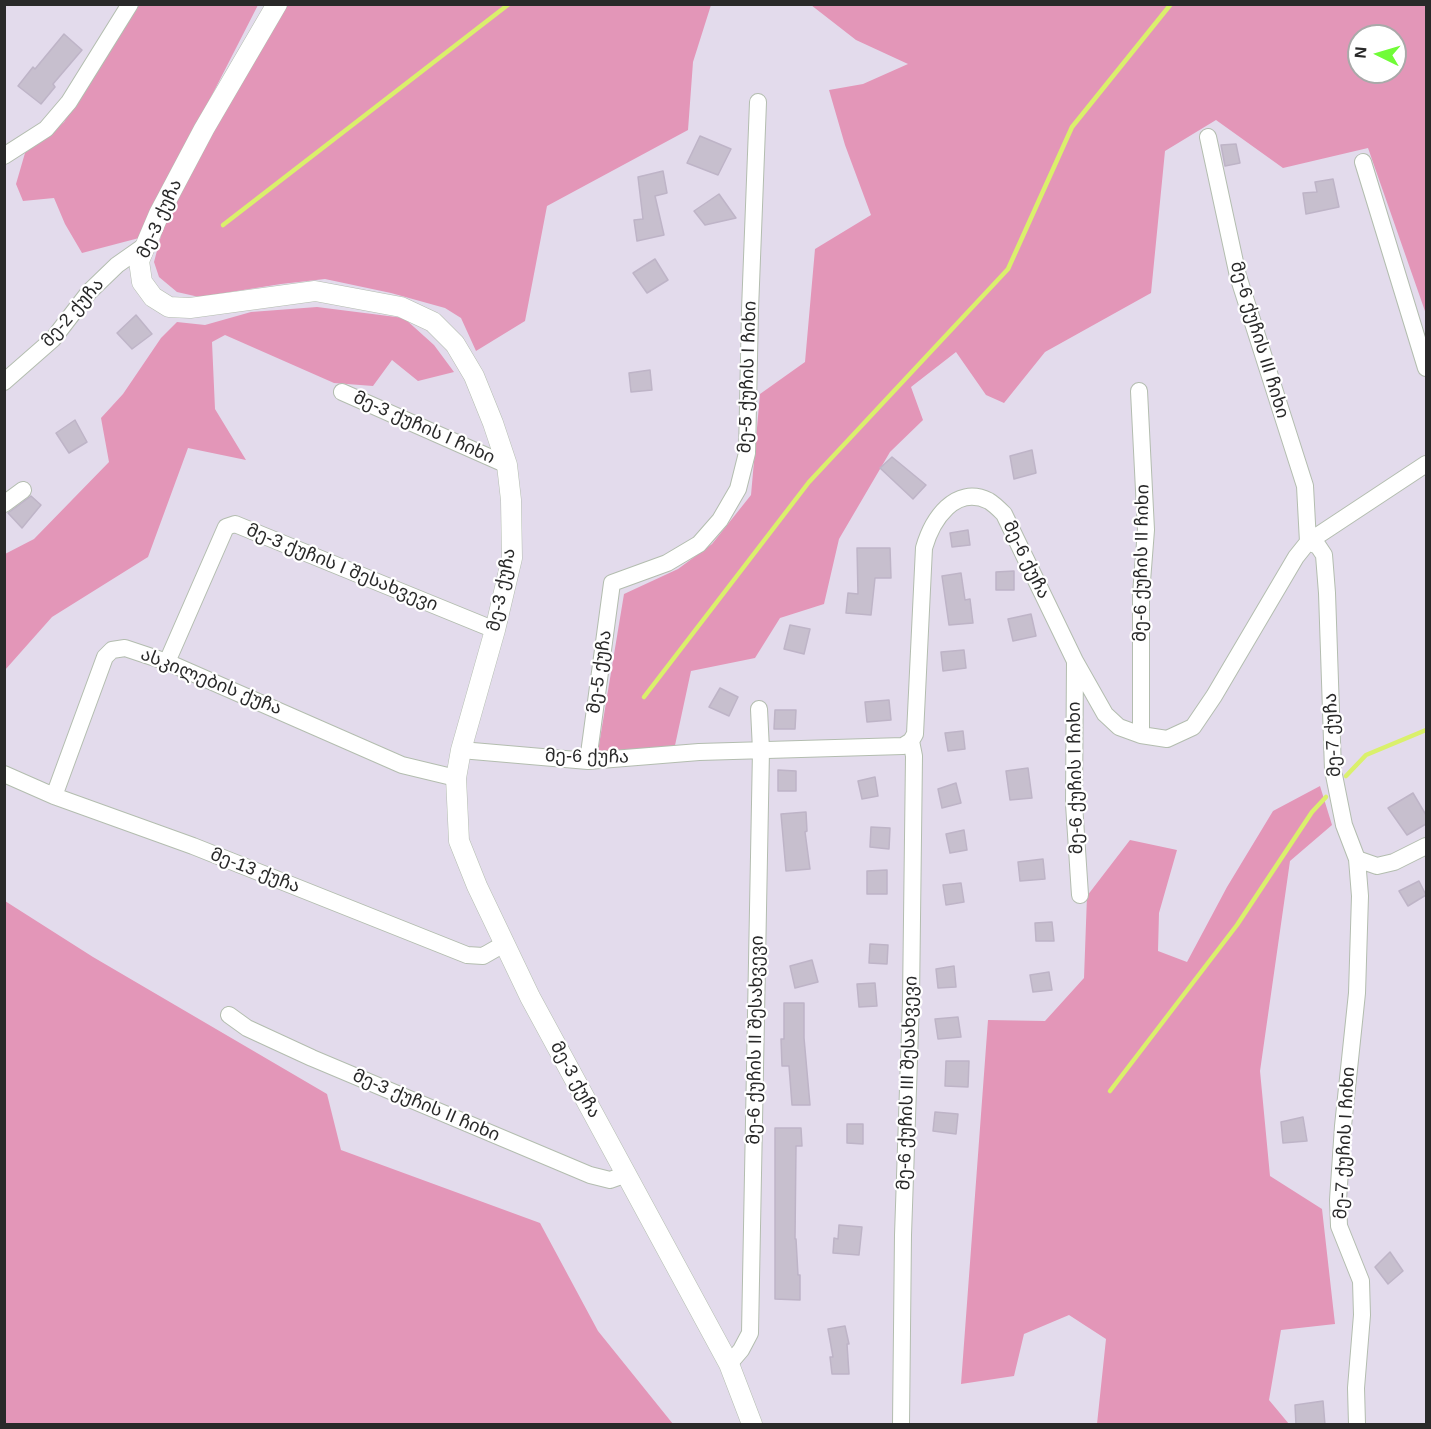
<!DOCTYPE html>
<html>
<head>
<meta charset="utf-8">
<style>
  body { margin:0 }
  #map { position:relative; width:1431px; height:1429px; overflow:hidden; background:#e3dbec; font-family:Arial,sans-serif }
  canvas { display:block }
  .frame { position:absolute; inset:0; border:6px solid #292929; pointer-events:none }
  .north { position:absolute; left:1347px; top:24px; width:60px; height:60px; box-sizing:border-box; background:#fff; border:2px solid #a9a9a9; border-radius:50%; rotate:275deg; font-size:16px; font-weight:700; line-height:24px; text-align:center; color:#292929 }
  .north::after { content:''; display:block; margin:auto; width:21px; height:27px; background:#70fc37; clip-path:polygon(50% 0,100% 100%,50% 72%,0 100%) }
</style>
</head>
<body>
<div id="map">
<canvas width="1431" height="1429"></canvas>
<div class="frame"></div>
<div class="north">N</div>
</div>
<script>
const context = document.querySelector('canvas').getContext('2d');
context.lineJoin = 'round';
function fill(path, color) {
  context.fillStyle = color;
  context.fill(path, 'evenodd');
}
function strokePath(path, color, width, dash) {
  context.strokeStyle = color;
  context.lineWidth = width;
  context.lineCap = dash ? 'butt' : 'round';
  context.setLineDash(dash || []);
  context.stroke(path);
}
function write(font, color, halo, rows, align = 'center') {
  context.font = font + ' Arial,"Noto Sans Georgian",sans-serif';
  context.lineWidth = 4.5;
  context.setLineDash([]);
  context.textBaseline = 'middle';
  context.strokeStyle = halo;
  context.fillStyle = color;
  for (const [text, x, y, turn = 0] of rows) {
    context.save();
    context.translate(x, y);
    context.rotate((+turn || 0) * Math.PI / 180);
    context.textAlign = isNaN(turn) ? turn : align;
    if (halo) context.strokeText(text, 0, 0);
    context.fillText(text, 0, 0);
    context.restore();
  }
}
const green = new Path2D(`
  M 139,5 L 258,5 L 139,238 L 82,253 L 65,224 L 54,198 L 23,201 L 16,184 L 25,153 L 64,122 Z
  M 287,5 L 711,5 L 693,62 L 688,130 L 547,206 L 525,321 L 476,351 L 461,318 L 445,308 L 391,293 L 325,279 L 281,284 L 199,297 L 177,292 L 159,277 L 154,262 L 164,224 L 249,66 Z
  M 811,5 L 1426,5 L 1426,314 L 1368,148 L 1283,168 L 1216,120 L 1165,151 L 1151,293 L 1045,352 L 1004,403 L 986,395 L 956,352 L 911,387 L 923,420 L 890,452 L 839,539 L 824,604 L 780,618 L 755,658 L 691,671 L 674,750 L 598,751 L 624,594 L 678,569 L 712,544 L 751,495 L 760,394 L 805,362 L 815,249 L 871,215 L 845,145 L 829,90 L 863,84 L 908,64 L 856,40 ZM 1359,36 L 1395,36 L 1395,72 L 1359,72 Z
  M 317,307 L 404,318 L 434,345 L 454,372 L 418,381 L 392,360 L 373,386 L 334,383 L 225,335 L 212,342 L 215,409 L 246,460 L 188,448 L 148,557 L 52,617 L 5,670 L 5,554 L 34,539 L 109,462 L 101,418 L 123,394 L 161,338 L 177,322 L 205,325 L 251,312 Z
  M 1320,786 L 1332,825 L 1290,861 L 1260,1071 L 1270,1176 L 1322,1209 L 1335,1324 L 1281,1330 L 1269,1400 L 1289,1424 L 1097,1424 L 1106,1339 L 1069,1315 L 1024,1334 L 1014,1376 L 961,1384 L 988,1020 L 1045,1021 L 1084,978 L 1087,896 L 1130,840 L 1177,850 L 1159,913 L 1158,951 L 1187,962 L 1227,887 L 1273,811 Z
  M 5,901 L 93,957 L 327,1094 L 341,1150 L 540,1223 L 598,1331 L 673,1424 L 5,1424 Z`);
const stream = new Path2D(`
  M 223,225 L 509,4
  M 644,697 L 809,482 L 1008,269 L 1072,127 L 1171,4
  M 1346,776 L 1366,755 L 1426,730
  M 1110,1091 L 1237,925 L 1312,812 L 1326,797`);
const building = new Path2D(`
  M 64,34 L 82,50 L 53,84 L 55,87 L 41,104 L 18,86 L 33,67 L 35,69 Z
  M 700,136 L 731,149 L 718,175 L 687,163 Z
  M 1236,144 L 1240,163 L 1225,166 L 1221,145 Z
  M 663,171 L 667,193 L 655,196 L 664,235 L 637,241 L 634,220 L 643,219 L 638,177 Z
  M 1333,179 L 1339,207 L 1306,214 L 1303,193 L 1317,192 L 1315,182 Z
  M 719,194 L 736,218 L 705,225 L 694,211 Z
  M 655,259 L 668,280 L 647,293 L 633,273 Z
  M 136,315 L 152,334 L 132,349 L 117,333 Z
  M 650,370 L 652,390 L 631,392 L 629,373 Z
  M 75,420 L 87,442 L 69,453 L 56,433 Z
  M 1032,450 L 1036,473 L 1014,479 L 1010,456 Z
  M 892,457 L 926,485 L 913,499 L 880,468 Z
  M 31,496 L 41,505 L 22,528 L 8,513 Z
  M 968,530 L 970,545 L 952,547 L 950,533 Z
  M 857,548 L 890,548 L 891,578 L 875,578 L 871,615 L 846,613 L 848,593 L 858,594 Z
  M 1014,571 L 1014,590 L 996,590 L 996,572 Z
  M 961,573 L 965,600 L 970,599 L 973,623 L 949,625 L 942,576 Z
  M 1031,614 L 1036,636 L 1013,641 L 1008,619 Z
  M 790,625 L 810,629 L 804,654 L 784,649 Z
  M 964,650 L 966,668 L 943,671 L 941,652 Z
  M 720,688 L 738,697 L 729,716 L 709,707 Z
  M 889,700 L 891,720 L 867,722 L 865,702 Z
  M 775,710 L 796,710 L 795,729 L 774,729 Z
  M 963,731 L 965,749 L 948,751 L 945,733 Z
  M 1028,768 L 1032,798 L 1010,800 L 1006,771 Z
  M 778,770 L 796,771 L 796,791 L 778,791 Z
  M 875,777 L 878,796 L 862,799 L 858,781 Z
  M 956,783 L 961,803 L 942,808 L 938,789 Z
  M 1413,793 L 1426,815 L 1426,824 L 1407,835 L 1388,808 Z
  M 806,812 L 807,831 L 805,832 L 810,869 L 786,871 L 781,814 Z
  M 871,827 L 890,828 L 889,849 L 870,847 Z
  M 964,830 L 967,850 L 950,853 L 946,834 Z
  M 1043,859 L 1045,879 L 1020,881 L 1018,862 Z
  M 887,870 L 887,894 L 867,894 L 867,871 Z
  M 1419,881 L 1426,895 L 1408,906 L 1399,891 Z
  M 961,883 L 964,902 L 946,905 L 943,885 Z
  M 1052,922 L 1054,941 L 1036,941 L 1035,923 Z
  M 870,944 L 888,945 L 887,964 L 869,963 Z
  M 812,960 L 818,982 L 795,988 L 790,966 Z
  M 954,966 L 956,987 L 938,988 L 936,969 Z
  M 1049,972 L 1052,990 L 1033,992 L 1030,975 Z
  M 875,983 L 877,1006 L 859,1007 L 857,984 Z
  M 784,1003 L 804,1003 L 804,1038 L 810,1105 L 792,1105 L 789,1066 L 782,1066 L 781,1039 L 784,1039 Z
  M 958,1017 L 961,1037 L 938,1039 L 935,1019 Z
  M 946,1061 L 969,1061 L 968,1087 L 945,1086 Z
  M 935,1112 L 958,1114 L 956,1134 L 933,1131 Z
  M 1303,1117 L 1307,1141 L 1283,1143 L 1281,1122 Z
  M 847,1124 L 863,1124 L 863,1144 L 847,1143 Z
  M 775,1128 L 801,1128 L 802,1146 L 796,1146 L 795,1239 L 796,1239 L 798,1275 L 800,1275 L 800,1300 L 775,1299 Z
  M 839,1225 L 862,1227 L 859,1255 L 833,1253 L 834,1238 L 838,1239 Z
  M 1390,1252 L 1403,1271 L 1388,1284 L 1375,1267 Z
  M 845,1326 L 849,1344 L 847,1344 L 849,1374 L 832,1374 L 830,1357 L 833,1357 L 828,1329 Z
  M 1323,1401 L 1325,1425 L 1296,1425 L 1295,1405 Z`);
const minor = new Path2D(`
  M 1208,137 L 1238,276 L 1305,486 L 1308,542
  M 4,156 L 46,129 L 69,102 L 130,4
  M 1363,162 L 1426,368
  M 4,382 L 53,339 L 89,292 L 117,265 L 144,246
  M 1139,391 L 1146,530 L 1141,594 L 1141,735
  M 342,392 L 507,465
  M 4,504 L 23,490
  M 1308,542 L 1318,546 L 1324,555 L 1327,593 L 1333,770 L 1344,825 L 1357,859 L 1377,866 L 1394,862 L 1426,846
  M 167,662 L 226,527 L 235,524 L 495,630
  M 1075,662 L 1074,804 L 1080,895
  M 461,750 L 588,761 L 699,752 L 903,746 L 911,741 L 915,734 L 924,548 C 932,520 955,484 989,501 C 994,504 1000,510 1004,514 L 1075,661 L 1105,714 L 1119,727 L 1141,735 L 1167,739 L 1193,727 L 1214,696 L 1296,557 L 1308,542 L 1426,464
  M 588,761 L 612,583 L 667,563 L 699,544 L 720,520 L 738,489 L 747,453 L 750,310 L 758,102
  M 4,774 L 54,796 L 193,846 L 467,955 L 483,956 L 504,944
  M 54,796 L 105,657 L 112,650 L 125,648 L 167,662 L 402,765 L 456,778
  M 229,1015 L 247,1028 L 312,1058 L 590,1175 L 610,1180 L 627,1174
  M 729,1364 L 741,1350 L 750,1333 L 761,750 L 759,709
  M 901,1424 L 903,1235 L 911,1001 L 914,756 L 911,741
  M 1357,1424 L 1356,1388 L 1362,1315 L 1361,1281 L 1339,1226 L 1338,1200 L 1343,1126 L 1357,993 L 1360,896 L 1357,859`);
const tertiary = new Path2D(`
  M 277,4 L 204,129 L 159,214 L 139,261 L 142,282 L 153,297 L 169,307 L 190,308 L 315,291 L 401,307 L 433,322 L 455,344 L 474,376 L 493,423 L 507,465 L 511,500 L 512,558 L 495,630 L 461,750 L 456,778 L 459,841 L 477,886 L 530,997 L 729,1364 L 752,1424`);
const streetNames = [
  ["მე-3 ქუჩა",160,219,-66],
  ["მე-2 ქუჩა",73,313,-49],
  ["მე-6 ქუჩის III ჩიხი",1259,340,73],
  ["მე-5 ქუჩის I ჩიხი",748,377,-88],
  ["მე-3 ქუჩის I ჩიხი",424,428,24],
  ["მე-6 ქუჩა",1026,560,64],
  ["მე-6 ქუჩის II ჩიხი",1142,563,-89],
  ["მე-3 ქუჩის I შესახვევი",342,568,22],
  ["მე-3 ქუჩა",502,590,-79],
  ["მე-5 ქუჩა",600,672,-82],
  ["ასკილების ქუჩა",211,682,22],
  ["მე-7 ქუჩა",1333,735,-93],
  ["მე-6 ქუჩა",587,757,1],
  ["მე-6 ქუჩის I ჩიხი",1076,778,-91],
  ["მე-13 ქუჩა",255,871,21],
  ["მე-6 ქუჩის II შესახვევი",756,1040,-89],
  ["მე-3 ქუჩა",575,1080,61],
  ["მე-6 ქუჩის III შესახვევი",908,1083,-88],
  ["მე-3 ქუჩის II ჩიხი",426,1106,23],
  ["მე-7 ქუჩის I ჩიხი",1345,1143,-87]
];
fill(green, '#e396b8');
strokePath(stream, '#daf06c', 4.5);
fill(building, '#c7bfce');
strokePath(building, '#beb4c7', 1.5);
strokePath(minor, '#b3bdaf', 18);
strokePath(tertiary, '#b3bdaf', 21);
strokePath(minor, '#fff', 16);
strokePath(tertiary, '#fff', 20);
write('18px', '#292929', '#fff', streetNames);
</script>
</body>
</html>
